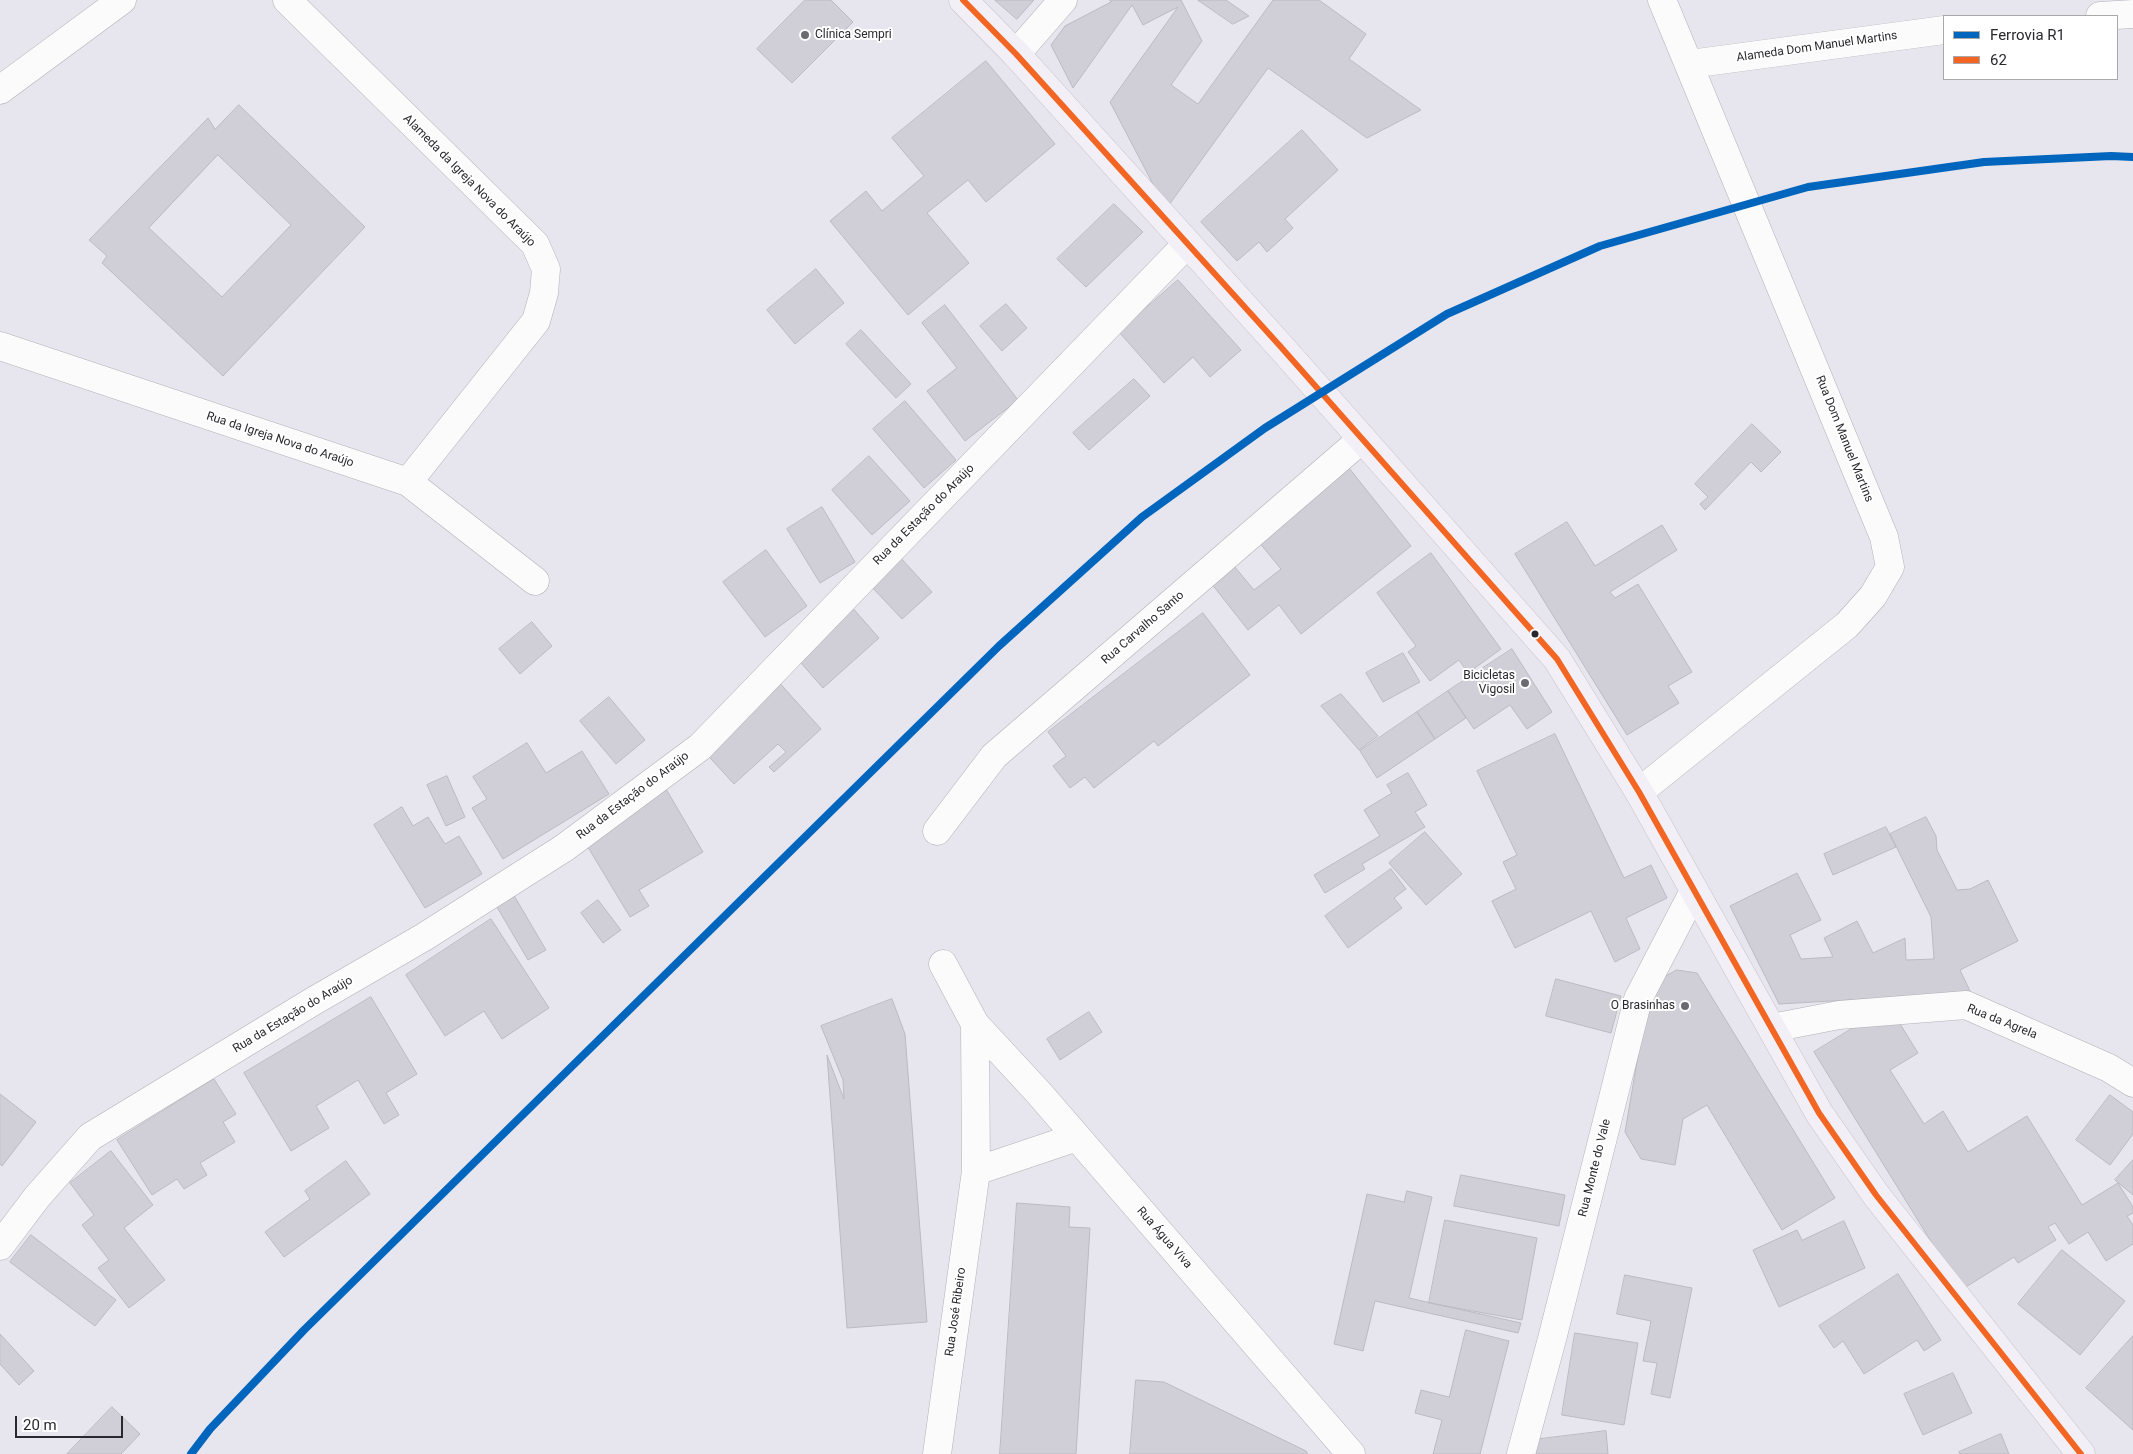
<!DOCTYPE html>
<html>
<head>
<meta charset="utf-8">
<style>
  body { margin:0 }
  #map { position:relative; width:2133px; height:1454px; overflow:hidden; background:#e7e6ee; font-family:Roboto,sans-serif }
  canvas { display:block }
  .legend { position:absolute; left:1943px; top:15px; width:175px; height:65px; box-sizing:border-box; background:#fff; border:1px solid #a9a9ab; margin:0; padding:6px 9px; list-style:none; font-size:15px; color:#29282d }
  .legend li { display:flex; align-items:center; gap:10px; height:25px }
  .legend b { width:25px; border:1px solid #a9a9ab }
  .scale { position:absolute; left:15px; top:1416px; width:108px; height:22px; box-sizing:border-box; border:2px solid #29282d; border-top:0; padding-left:6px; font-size:15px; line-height:18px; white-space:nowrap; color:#29282d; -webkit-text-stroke:4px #fff; paint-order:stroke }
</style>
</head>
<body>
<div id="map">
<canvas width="2133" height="1454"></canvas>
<ul class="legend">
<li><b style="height:6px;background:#0065bd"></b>Ferrovia R1</li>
<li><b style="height:6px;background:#f26522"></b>62</li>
</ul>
<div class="scale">20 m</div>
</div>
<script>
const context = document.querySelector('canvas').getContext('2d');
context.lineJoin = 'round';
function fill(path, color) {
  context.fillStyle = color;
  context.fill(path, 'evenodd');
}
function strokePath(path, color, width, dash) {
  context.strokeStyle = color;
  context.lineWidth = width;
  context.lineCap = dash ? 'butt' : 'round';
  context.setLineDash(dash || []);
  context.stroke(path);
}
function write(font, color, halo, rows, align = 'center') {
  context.font = font + ' Roboto,sans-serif';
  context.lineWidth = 4;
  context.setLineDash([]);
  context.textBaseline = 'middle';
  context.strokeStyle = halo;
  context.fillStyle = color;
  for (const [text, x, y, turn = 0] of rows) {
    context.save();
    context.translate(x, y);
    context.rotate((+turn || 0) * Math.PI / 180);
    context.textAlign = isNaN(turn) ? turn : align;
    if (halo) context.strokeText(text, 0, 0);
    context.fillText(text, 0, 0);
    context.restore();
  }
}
const building = new Path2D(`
  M 805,0 L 831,0 L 853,22 L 792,83 L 757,49 Z
  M 995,0 L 1034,0 L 1017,19 Z
  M 1110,0 L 1181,0 L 1202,41 L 1171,85 L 1198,104 L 1273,0 L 1319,0 L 1366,34 L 1349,59 L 1421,110 L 1367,138 L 1268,68 L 1166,209 L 1110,102 L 1178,7 L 1143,25 L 1132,5 L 1073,88 L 1051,45 L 1065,26 L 1111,2 Z
  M 1198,0 L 1226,0 L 1249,16 L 1233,24 Z
  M 986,61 L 1055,144 L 986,202 L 968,180 L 927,213 L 969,263 L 908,315 L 830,221 L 866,191 L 882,211 L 924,176 L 892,138 Z
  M 239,105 L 365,227 L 223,376 L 102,263 L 107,256 L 89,240 L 208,118 L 215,129 ZM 218,155 L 291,225 L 222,297 L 149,228 Z
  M 1302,130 L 1338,170 L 1285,219 L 1293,228 L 1267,252 L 1259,242 L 1237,261 L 1201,222 Z
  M 1114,204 L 1143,232 L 1086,287 L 1057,259 Z
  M 816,269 L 844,303 L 795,344 L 767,310 Z
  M 1178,280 L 1241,350 L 1210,377 L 1193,357 L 1164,383 L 1119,332 Z
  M 1006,304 L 1027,328 L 1002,351 L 980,326 Z
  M 945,305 L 1018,400 L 965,441 L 927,391 L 957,368 L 922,323 Z
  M 861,330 L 911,384 L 896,398 L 846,344 Z
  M 1134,379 L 1150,396 L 1089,450 L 1073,433 Z
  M 905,401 L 956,460 L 924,488 L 873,429 Z
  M 1752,424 L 1781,452 L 1761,472 L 1751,462 L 1705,510 L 1700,504 L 1708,497 L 1695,484 Z
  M 869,456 L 910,501 L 872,535 L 832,490 Z
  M 1349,468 L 1411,546 L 1301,634 L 1279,605 L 1248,630 L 1211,583 L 1234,566 L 1254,590 L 1281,569 L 1258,541 Z
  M 822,507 L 855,562 L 820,583 L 787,529 Z
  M 1567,522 L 1595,566 L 1662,525 L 1677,550 L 1610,592 L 1615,598 L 1638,584 L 1692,672 L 1668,686 L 1679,703 L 1627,735 L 1515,554 Z
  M 766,550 L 807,606 L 765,637 L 723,582 Z
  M 1431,553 L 1501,649 L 1468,673 L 1459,660 L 1430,681 L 1408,652 L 1416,646 L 1377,593 Z
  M 898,555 L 932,592 L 902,619 L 868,583 Z
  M 850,605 L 879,638 L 823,688 L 794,655 Z
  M 1203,613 L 1250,675 L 1158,746 L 1154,741 L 1094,788 L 1085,777 L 1070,788 L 1053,766 L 1066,756 L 1048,732 Z
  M 532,622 L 552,646 L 520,674 L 499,649 Z
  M 1512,649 L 1552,712 L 1527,729 L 1510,705 L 1474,729 L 1448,691 Z
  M 1403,653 L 1420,682 L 1383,702 L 1366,673 Z
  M 776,679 L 821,729 L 774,772 L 769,767 L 786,752 L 778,744 L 734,784 L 701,748 Z
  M 1448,691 L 1466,718 L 1435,739 L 1417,712 Z
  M 1341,694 L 1378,736 L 1359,750 L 1321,706 Z
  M 609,697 L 645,740 L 616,764 L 580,721 Z
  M 1417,712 L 1435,739 L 1377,778 L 1360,751 Z
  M 1555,734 L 1624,878 L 1651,865 L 1667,898 L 1626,918 L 1640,949 L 1615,962 L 1591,911 L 1515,948 L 1492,901 L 1516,889 L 1503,862 L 1517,855 L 1477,771 Z
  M 527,743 L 546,773 L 582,751 L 609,794 L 503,859 L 472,808 L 487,799 L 473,777 Z
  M 1408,773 L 1427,805 L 1415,812 L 1425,827 L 1362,864 L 1365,869 L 1325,893 L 1314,875 L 1380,836 L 1364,810 L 1392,793 L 1387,785 Z
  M 447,776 L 465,817 L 446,826 L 427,785 Z
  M 666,789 L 703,852 L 639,890 L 649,906 L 630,917 L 583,839 Z
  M 402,807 L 413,826 L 428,817 L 445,844 L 459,836 L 482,874 L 425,908 L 374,825 Z
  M 1926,817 L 1936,836 L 1937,850 L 1957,890 L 1970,889 L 1988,880 L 2018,941 L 1960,970 L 1971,993 L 1779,1004 L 1730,906 L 1797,873 L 1821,920 L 1790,935 L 1801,959 L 1833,957 L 1824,938 L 1857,921 L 1873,953 L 1905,938 L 1906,960 L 1934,959 L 1931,917 L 1890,834 Z
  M 1886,827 L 1896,847 L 1833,875 L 1824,854 Z
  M 1425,832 L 1462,874 L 1426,905 L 1389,863 Z
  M 1391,869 L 1406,889 L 1394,898 L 1402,908 L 1348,948 L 1325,916 Z
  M 512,892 L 546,950 L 528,960 L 494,902 Z
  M 598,900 L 621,930 L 603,943 L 581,913 Z
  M 491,919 L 549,1008 L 502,1039 L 484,1011 L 445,1036 L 406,975 Z
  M 1677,970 L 1697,973 L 1835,1198 L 1782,1230 L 1707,1105 L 1683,1119 L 1675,1165 L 1641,1159 L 1625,1132 L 1650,985 Z
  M 1556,979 L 1621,996 L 1611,1033 L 1546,1016 Z
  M 371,997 L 417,1074 L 386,1093 L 399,1115 L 384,1124 L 358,1080 L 316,1106 L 329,1128 L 291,1151 L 244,1073 Z
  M 892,999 L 905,1034 L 927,1322 L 847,1328 L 827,1055 L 844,1099 L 843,1080 L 821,1026 Z
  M 1889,1006 L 1918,1053 L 1890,1070 L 1924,1124 L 1943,1111 L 1968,1152 L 2027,1116 L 2082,1205 L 2118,1183 L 2133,1207 L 2133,1213 L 2127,1216 L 2133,1225 L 2133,1244 L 2106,1261 L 2088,1232 L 2069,1244 L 2055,1223 L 2048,1227 L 2056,1240 L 2018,1263 L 2014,1257 L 1961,1290 L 1814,1052 Z
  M 1089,1012 L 1102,1032 L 1060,1060 L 1047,1039 Z
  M 214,1079 L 236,1114 L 223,1122 L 235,1142 L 200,1163 L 207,1175 L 184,1189 L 177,1179 L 152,1195 L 117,1140 Z
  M 0,1094 L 36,1122 L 2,1166 L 0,1164 Z
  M 2110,1095 L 2133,1112 L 2133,1134 L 2110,1165 L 2076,1140 Z
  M 111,1151 L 153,1205 L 124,1228 L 165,1280 L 129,1308 L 98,1268 L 109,1260 L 82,1225 L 94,1215 L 70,1183 Z
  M 2133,1160 L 2133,1195 L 2115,1180 Z
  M 346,1161 L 370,1194 L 284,1257 L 265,1232 L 310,1199 L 305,1191 Z
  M 1461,1175 L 1565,1195 L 1559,1226 L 1454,1206 Z
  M 1407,1191 L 1432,1197 L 1409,1298 L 1521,1323 L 1518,1333 L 1375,1301 L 1363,1351 L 1334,1344 L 1367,1194 L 1404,1202 Z
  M 1017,1203 L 1070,1207 L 1069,1227 L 1090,1228 L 1076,1454 L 1000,1454 Z
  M 1445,1220 L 1537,1238 L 1522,1320 L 1429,1303 Z
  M 1844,1221 L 1865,1268 L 1779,1307 L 1753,1250 L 1797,1230 L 1802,1240 Z
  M 31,1235 L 116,1300 L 95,1326 L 10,1262 Z
  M 2062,1250 L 2125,1301 L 2080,1355 L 2018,1304 Z
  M 1898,1274 L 1941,1340 L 1924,1351 L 1917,1340 L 1864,1374 L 1843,1341 L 1834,1348 L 1819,1326 Z
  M 1625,1275 L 1692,1288 L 1670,1398 L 1651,1394 L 1657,1363 L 1643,1361 L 1651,1321 L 1617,1314 Z
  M 1466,1330 L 1509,1341 L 1480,1454 L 1433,1454 L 1442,1420 L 1415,1413 L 1421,1390 L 1449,1397 Z
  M 1575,1333 L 1638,1343 L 1624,1425 L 1562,1415 Z
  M 0,1334 L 34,1371 L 19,1385 L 0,1364 Z
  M 2133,1336 L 2133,1430 L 2086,1388 Z
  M 1953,1373 L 1972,1413 L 1923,1435 L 1904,1394 Z
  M 1136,1380 L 1164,1382 L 1306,1451 L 1308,1454 L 1130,1454 Z
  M 112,1407 L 140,1434 L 121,1454 L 67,1454 Z
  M 1606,1431 L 1608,1454 L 1525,1454 L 1524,1441 Z
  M 2001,1434 L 2009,1454 L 1960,1454 L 1959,1452 Z`);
const minor = new Path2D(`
  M 287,0 L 535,244 L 546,269 L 544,293 L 536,321 L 408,482
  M 2100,16 L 2133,14
  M 1016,54 L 1063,0
  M 1690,64 L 1944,30
  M 0,90 L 122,0
  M 0,346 L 408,482 L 535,581
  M 1639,792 L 1847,625 L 1873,596 L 1890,567 L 1884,537 L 1662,0
  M 937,831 L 994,756 L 1362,439
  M 975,1024 L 1038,1092 L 1351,1454
  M 1772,1028 L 1839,1015 L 1966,1005 L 2109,1068 L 2133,1083
  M 976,1171 L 1077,1137
  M 0,1246 L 37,1197 L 90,1137 L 312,1002 L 424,937 L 564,848 L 700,747 L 1187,244
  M 937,1454 L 976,1171 L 975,1024 L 943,964
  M 1521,1454 L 1552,1339 L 1638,999 L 1694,891`);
const major = new Path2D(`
  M 963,0 L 1016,54 L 1280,346 L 1557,659 L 1639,792 L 1819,1113 L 1876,1195 L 2081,1454`);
const bus1 = new Path2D(`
  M 963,0 L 1016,54 L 1280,346 L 1557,659 L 1639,792 L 1819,1113 L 1876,1195 L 2081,1454`);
const rail1 = new Path2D(`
  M 191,1454 L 210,1429 L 304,1330 L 999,646 L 1142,517 L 1265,428 L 1447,314 L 1600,246 L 1808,187 L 1984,162 L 2111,156 L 2133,157`);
const markers = [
  [805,35,5,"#6c6a71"],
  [1535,634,4.5,"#29282d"],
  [1525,683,5,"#6c6a71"],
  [1685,1006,5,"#6c6a71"]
];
const poiNames = [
  ["Clínica Sempri",815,35,"left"],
  ["Bicicletas",1515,676],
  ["Vigosil",1515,690],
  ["O Brasinhas",1675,1006]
];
const streetNames = [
  ["Alameda Dom Manuel Martins",1817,47,-8],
  ["Alameda da Igreja Nova do Araújo",469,181,45],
  ["Rua Dom Manuel Martins",1844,439,68],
  ["Rua da Igreja Nova do Araújo",280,440,18],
  ["Rua da Estação do Araújo",924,515,-45],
  ["Rua Carvalho Santo",1143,628,-41],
  ["Rua da Estação do Araújo",633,796,-37],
  ["Rua da Estação do Araújo",293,1015,-31],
  ["Rua da Agrela",2002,1022,22],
  ["Rua Monte do Vale",1595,1168,-76],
  ["Rua Água Viva",1164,1238,49],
  ["Rua José Ribeiro",956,1312,-82]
];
fill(building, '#d0ced7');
strokePath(building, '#bbbac0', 1);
strokePath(minor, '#b1b0b5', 29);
strokePath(major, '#c3c3c7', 29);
strokePath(minor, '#fbfbfc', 28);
strokePath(major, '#f2f0f6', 28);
strokePath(bus1, '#f26522', 6);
strokePath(rail1, '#0065bd', 8);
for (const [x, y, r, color] of markers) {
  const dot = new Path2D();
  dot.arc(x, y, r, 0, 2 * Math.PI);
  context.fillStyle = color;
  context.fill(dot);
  strokePath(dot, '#fff', 2);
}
write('12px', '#29282d', '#fff', poiNames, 'right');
write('12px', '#29282d', '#fff', streetNames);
</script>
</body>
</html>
